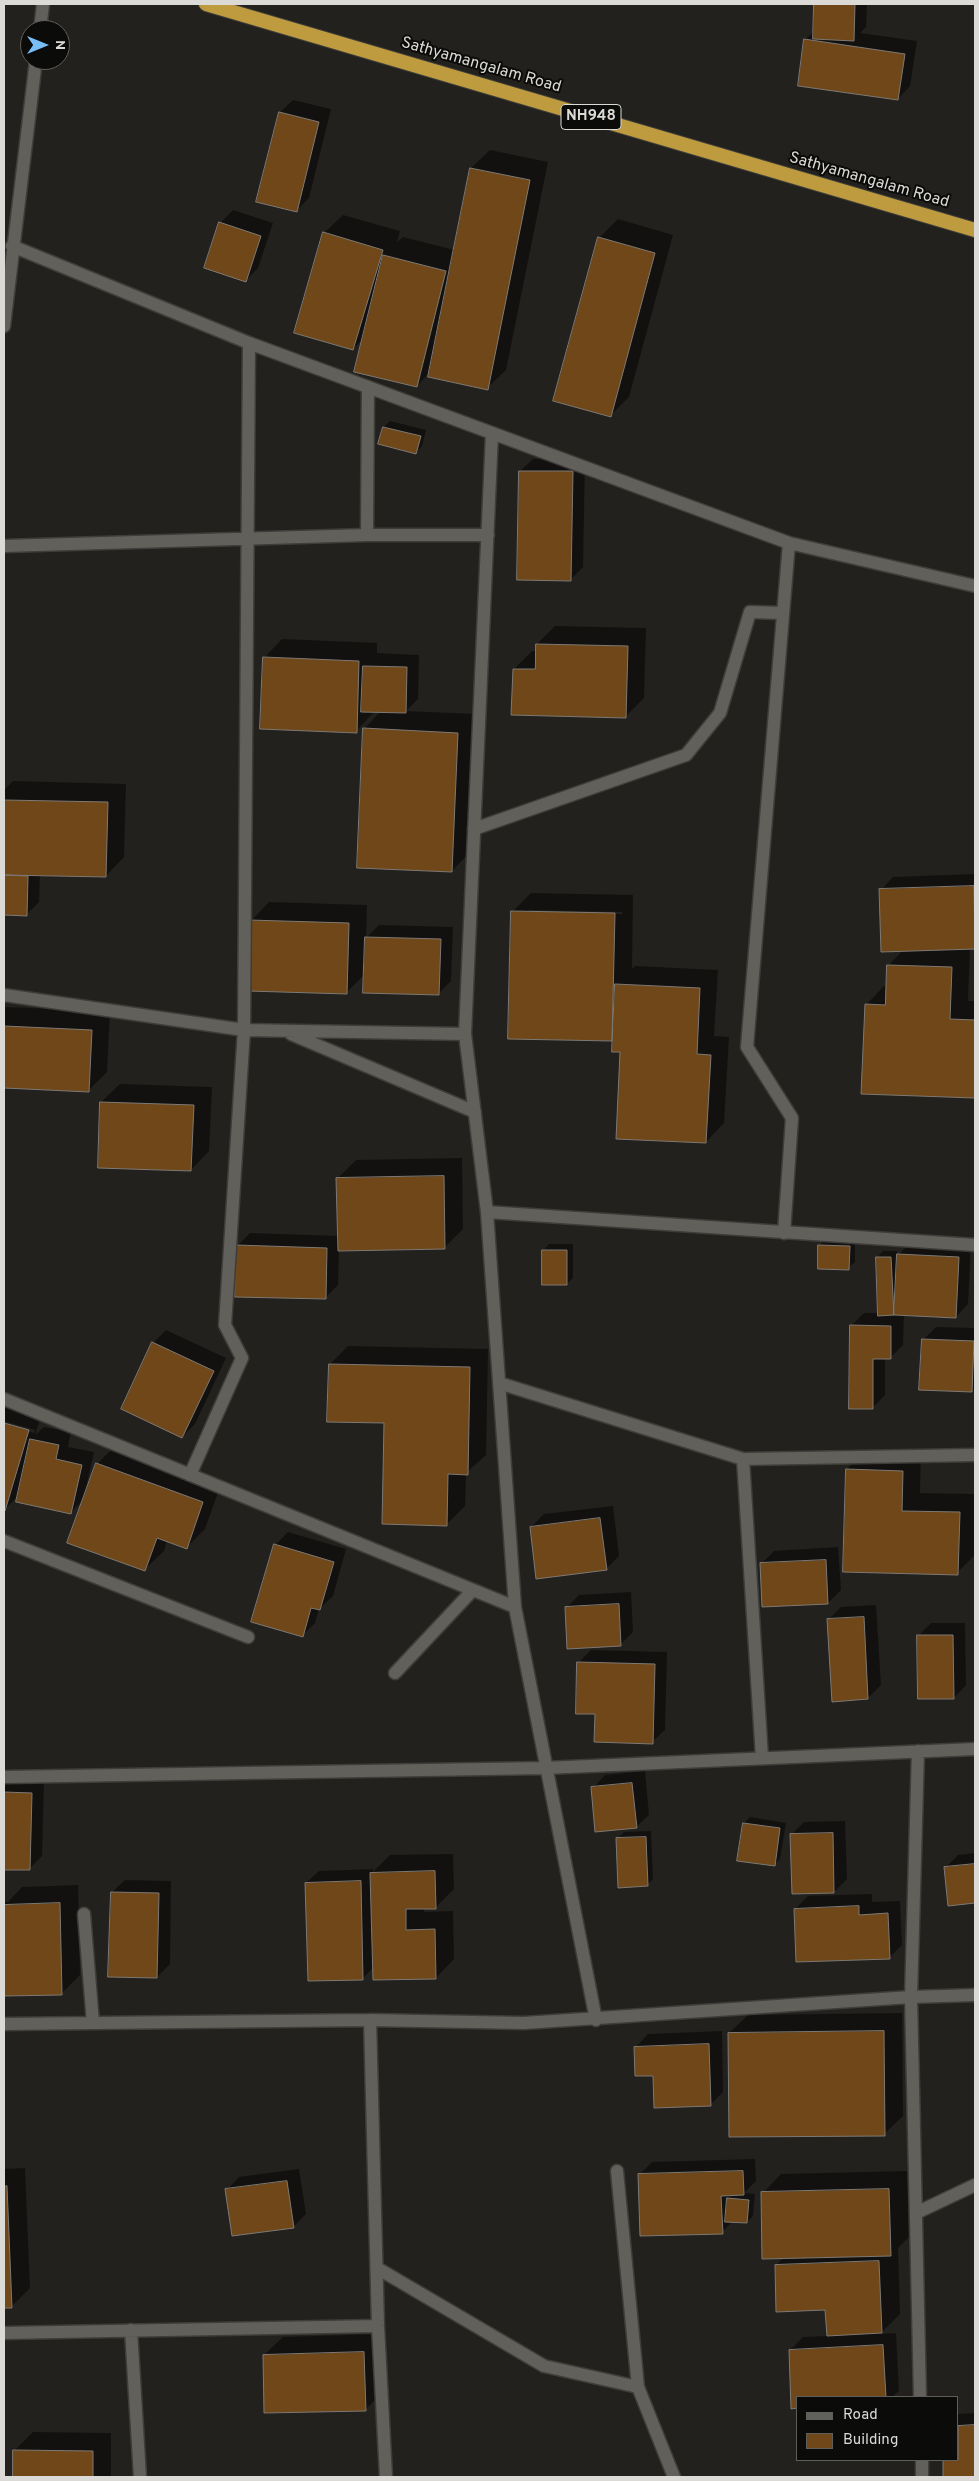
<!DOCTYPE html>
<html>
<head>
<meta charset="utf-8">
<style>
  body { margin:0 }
  #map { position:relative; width:979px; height:2481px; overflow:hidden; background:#23211d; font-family:Overpass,sans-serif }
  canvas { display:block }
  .frame { position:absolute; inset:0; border:5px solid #dbdad7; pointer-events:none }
  .legend { position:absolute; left:796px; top:2396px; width:162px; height:65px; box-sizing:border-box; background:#0b0b09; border:1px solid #5e5e5b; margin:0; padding:6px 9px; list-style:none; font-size:15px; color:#dbdad7 }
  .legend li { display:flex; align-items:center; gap:10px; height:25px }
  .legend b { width:25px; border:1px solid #5e5e5b }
  .north { position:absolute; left:20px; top:20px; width:50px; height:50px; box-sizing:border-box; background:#0b0b09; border:1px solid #5e5e5b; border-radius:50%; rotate:90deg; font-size:14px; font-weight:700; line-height:20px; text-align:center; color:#dbdad7 }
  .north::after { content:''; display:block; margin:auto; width:18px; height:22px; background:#78bff7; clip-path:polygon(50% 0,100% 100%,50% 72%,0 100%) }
</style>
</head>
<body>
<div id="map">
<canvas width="979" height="2481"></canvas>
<div class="frame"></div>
<ul class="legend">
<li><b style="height:6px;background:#62605b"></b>Road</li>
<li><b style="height:14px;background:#6f4718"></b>Building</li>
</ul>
<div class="north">N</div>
</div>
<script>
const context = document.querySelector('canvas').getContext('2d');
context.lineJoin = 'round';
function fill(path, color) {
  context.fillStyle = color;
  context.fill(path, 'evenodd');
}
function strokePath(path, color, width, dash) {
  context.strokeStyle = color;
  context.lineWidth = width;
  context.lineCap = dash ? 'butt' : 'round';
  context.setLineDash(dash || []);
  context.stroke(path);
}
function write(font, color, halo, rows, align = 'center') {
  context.font = font + ' Overpass,sans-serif';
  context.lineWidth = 4;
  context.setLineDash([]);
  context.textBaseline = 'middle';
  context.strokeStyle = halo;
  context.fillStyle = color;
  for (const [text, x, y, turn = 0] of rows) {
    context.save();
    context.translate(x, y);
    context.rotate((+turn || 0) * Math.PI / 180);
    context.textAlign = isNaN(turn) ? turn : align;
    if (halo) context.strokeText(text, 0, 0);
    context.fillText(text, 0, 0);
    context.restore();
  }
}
const shadow = new Path2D(`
  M 815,4 L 867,4 L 866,27 L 860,33 L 917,41 L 910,86 L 898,99 L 805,40 L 814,31 Z
  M 293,100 L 331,109 L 309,198 L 296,211 L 280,112 Z
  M 490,150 L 548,162 L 506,370 L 487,388 L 430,372 L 417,386 L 364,338 L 353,349 L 324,233 L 343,215 L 400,231 L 397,242 L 403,237 L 455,250 L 471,168 Z
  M 233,210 L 273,223 L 258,268 L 245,281 L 220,223 Z
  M 618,219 L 673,235 L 629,397 L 610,416 L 599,238 Z
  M 390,421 L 426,430 L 422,446 L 416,452 L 384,427 Z
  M 533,459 L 585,459 L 583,567 L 570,580 L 520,471 Z
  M 555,626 L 646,628 L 644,698 L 625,717 L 514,669 L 532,651 L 537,651 L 537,644 Z
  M 282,639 L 377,643 L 377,653 L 419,655 L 418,699 L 406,711 L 476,714 L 470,852 L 452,871 L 364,729 L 381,711 L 375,711 L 356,731 L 264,658 Z
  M 13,781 L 126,784 L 124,857 L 106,876 L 40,875 L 39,902 L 26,915 L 4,914 L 4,790 Z
  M 975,874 L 975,948 L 970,948 L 968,1001 L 975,1001 L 975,1097 L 862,1093 L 866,1005 L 884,986 L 887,987 L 888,966 L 903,950 L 881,890 L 893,877 Z
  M 531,893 L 633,895 L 632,969 L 635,966 L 718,970 L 714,1036 L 729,1037 L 724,1123 L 706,1142 L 614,1040 L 510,1037 L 513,911 ZM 529,910 L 622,912 L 622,914 L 529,912 Z
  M 269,902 L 367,905 L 366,938 L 379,925 L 453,927 L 451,981 L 438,994 L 365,974 L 346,993 L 251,921 Z
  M 4,1007 L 110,1011 L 107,1072 L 89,1090 L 4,1086 Z
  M 120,1084 L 212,1087 L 209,1151 L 191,1170 L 101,1102 Z
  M 462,1158 L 463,1229 L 444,1248 L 339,1250 L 338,1285 L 325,1298 L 237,1246 L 250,1233 L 339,1236 L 337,1179 L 356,1160 Z
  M 825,1240 L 855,1240 L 855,1262 L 848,1268 L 819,1246 Z
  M 911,1242 L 971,1245 L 968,1304 L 956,1317 L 904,1314 L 903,1345 L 890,1358 L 885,1358 L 885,1395 L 872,1408 L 851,1326 L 864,1313 L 879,1313 L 877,1258 L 883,1251 L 897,1251 L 897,1256 Z
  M 549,1244 L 573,1244 L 573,1278 L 567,1284 L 543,1251 Z
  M 936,1327 L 975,1328 L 975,1388 L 972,1391 L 923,1340 Z
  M 166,1330 L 226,1358 L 195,1424 L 182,1437 L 153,1343 Z
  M 348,1346 L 488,1349 L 486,1455 L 466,1473 L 465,1506 L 447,1524 L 386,1422 L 330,1364 Z
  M 4,1406 L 41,1417 L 35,1435 L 44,1427 L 71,1432 L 68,1447 L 94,1452 L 85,1492 L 97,1464 L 115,1446 L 221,1484 L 205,1529 L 187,1547 L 167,1540 L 164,1551 L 145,1569 L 85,1498 L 71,1512 L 19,1495 L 4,1510 L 4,1424 L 34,1433 L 35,1430 L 4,1421 Z
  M 866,1451 L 921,1452 L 920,1493 L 975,1494 L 975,1555 L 957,1573 L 847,1469 Z
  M 613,1506 L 619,1556 L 606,1569 L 531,1527 L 544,1514 Z
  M 288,1532 L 346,1549 L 333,1596 L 319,1609 L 315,1623 L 302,1636 L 275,1545 Z
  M 838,1547 L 841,1590 L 828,1603 L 761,1564 L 774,1551 Z
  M 631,1592 L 633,1632 L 620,1645 L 566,1608 L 579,1595 Z
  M 876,1605 L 881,1685 L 868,1698 L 828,1620 L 841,1607 Z
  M 931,1623 L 965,1623 L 966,1685 L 954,1698 L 918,1636 Z
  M 591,1650 L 667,1652 L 665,1730 L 652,1742 L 596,1712 L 578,1663 Z
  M 645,1771 L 649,1815 L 636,1827 L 593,1788 L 605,1775 Z
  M 4,1780 L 44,1780 L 42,1856 L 29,1869 L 4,1868 Z
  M 750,1817 L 786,1823 L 780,1859 L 774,1865 L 744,1824 Z
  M 845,1821 L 847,1879 L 834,1892 L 791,1835 L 804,1822 Z
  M 651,1831 L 653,1879 L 647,1885 L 617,1839 L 624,1832 Z
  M 975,1853 L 975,1901 L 949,1904 L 945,1868 L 958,1855 Z
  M 453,1854 L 454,1889 L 436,1907 L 424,1908 L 424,1912 L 453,1911 L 454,1959 L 436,1978 L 374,1967 L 363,1978 L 306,1883 L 319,1871 L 373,1869 L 373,1872 L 390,1855 Z
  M 125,1880 L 171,1881 L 170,1964 L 157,1977 L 112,1892 Z
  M 78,1885 L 80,1975 L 62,1993 L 4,1995 L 4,1902 L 8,1902 L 22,1887 Z
  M 872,1894 L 872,1902 L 900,1901 L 902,1945 L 889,1958 L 795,1909 L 808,1896 Z
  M 902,2013 L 903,2116 L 884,2134 L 729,2033 L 748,2015 Z
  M 722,2031 L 723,2092 L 711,2104 L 654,2075 L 636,2047 L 648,2034 Z
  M 755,2159 L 756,2181 L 744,2193 L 755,2194 L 753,2216 L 747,2222 L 733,2221 L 722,2232 L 639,2175 L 652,2162 Z
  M 25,2168 L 30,2288 L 12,2306 L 4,2307 L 4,2169 Z
  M 299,2169 L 306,2214 L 293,2227 L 227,2190 L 239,2177 Z
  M 907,2171 L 909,2237 L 898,2248 L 900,2314 L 880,2334 L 896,2333 L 899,2391 L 892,2397 L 798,2397 L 790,2350 L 803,2337 L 828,2336 L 827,2309 L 776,2265 L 783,2258 L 763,2193 L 781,2174 Z
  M 382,2334 L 384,2391 L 365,2410 L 264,2355 L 283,2337 Z
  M 975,2413 L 975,2477 L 944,2477 L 944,2460 L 958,2460 L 958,2414 Z
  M 33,2432 L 111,2433 L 111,2477 L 14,2477 L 15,2450 Z`);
const building = new Path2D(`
  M 814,4 L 855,4 L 854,41 L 813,39 Z
  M 804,39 L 905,54 L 898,100 L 798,86 Z
  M 279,112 L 319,122 L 297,212 L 256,202 Z
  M 470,168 L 530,180 L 488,390 L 428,377 Z
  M 219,222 L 261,236 L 246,282 L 204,268 Z
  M 323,232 L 383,250 L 353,350 L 294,333 Z
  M 598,237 L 655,253 L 611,417 L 553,401 Z
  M 383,255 L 446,271 L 417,387 L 354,372 Z
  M 383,427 L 421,436 L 416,454 L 378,444 Z
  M 519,471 L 573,471 L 571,581 L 517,580 Z
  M 536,644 L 628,646 L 626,718 L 511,715 L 513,669 L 535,669 Z
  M 263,657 L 359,661 L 357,733 L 260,729 Z
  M 363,666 L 407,667 L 406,713 L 361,712 Z
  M 363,728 L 458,733 L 452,872 L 357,868 Z
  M 4,800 L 108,802 L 106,877 L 4,875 Z
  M 4,875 L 28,876 L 27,916 L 4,915 Z
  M 974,886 L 975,949 L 881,952 L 879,889 Z
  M 511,911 L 615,913 L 612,1041 L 508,1039 Z
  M 249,920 L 349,923 L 347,994 L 248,991 Z
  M 365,937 L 441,939 L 439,995 L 363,993 Z
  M 887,965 L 952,967 L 950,1019 L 975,1020 L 975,1098 L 861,1094 L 865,1004 L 885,1005 Z
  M 615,984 L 700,988 L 697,1054 L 711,1055 L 706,1143 L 616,1139 L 620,1052 L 612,1052 Z
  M 4,1026 L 92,1030 L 89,1092 L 4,1088 Z
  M 100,1102 L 194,1105 L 191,1171 L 98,1168 Z
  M 444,1176 L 445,1249 L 338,1251 L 336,1178 Z
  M 236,1245 L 327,1248 L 326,1299 L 235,1297 Z
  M 818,1245 L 850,1246 L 849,1270 L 818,1269 Z
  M 542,1250 L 567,1250 L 567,1285 L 542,1285 Z
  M 897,1254 L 959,1257 L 956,1318 L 894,1315 Z
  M 876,1257 L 891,1257 L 894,1315 L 878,1316 Z
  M 850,1325 L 891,1326 L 891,1359 L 873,1359 L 873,1409 L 849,1409 Z
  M 922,1339 L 974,1341 L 972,1392 L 919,1390 Z
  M 152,1342 L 214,1371 L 182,1438 L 121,1409 Z
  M 329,1364 L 470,1367 L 468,1475 L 448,1474 L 447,1526 L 382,1524 L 384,1423 L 327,1422 Z
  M 4,1423 L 29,1430 L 5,1511 L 4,1511 Z
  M 30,1439 L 59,1445 L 56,1459 L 82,1465 L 71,1514 L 16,1502 Z
  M 96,1463 L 203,1502 L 187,1549 L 157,1538 L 145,1571 L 67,1543 Z
  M 846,1469 L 903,1471 L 902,1511 L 960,1512 L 958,1575 L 843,1572 Z
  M 600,1518 L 607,1570 L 536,1579 L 530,1527 Z
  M 274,1544 L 334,1562 L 320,1610 L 311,1608 L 303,1637 L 251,1622 Z
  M 826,1560 L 828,1604 L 762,1607 L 760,1563 Z
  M 619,1604 L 621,1646 L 567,1649 L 565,1607 Z
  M 864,1617 L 868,1699 L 832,1702 L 827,1619 Z
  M 917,1635 L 953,1635 L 954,1699 L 918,1699 Z
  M 577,1662 L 655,1664 L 653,1744 L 594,1742 L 595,1714 L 576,1714 Z
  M 632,1783 L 637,1828 L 595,1832 L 591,1787 Z
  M 4,1792 L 32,1793 L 30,1870 L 4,1870 Z
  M 743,1823 L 780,1828 L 775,1866 L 737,1861 Z
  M 833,1833 L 834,1893 L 792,1894 L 790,1834 Z
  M 646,1837 L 648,1886 L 618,1888 L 616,1838 Z
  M 975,1864 L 975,1903 L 948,1906 L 944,1867 Z
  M 435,1871 L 436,1909 L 406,1909 L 406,1930 L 435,1929 L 436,1979 L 373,1980 L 370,1873 Z
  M 361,1881 L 363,1980 L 308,1981 L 305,1883 Z
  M 111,1892 L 159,1893 L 157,1978 L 108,1977 Z
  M 60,1903 L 62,1995 L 4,1996 L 4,1905 Z
  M 859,1906 L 859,1915 L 888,1913 L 890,1959 L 796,1962 L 794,1909 Z
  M 884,2031 L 885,2136 L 729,2137 L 728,2033 Z
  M 709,2044 L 711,2106 L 654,2108 L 653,2076 L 635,2076 L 634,2047 Z
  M 743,2171 L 744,2195 L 721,2196 L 723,2234 L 640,2236 L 638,2174 Z
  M 287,2181 L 294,2228 L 232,2236 L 225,2189 Z
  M 7,2186 L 12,2308 L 4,2308 L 4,2187 Z
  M 889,2189 L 891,2256 L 762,2259 L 761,2192 Z
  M 727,2198 L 749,2200 L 747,2223 L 725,2222 Z
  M 879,2261 L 882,2333 L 827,2336 L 825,2310 L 776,2312 L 775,2265 Z
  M 883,2345 L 886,2397 L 798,2397 L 798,2408 L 791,2409 L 789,2350 Z
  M 364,2352 L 366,2411 L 264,2413 L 263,2355 Z
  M 975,2425 L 975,2477 L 943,2477 L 943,2460 L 958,2460 L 958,2426 Z
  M 13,2450 L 93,2451 L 93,2477 L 13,2477 Z`);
const minor = new Path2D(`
  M 40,30 L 43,4
  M 12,246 L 249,343 L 789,543 L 975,586
  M 4,326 L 36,60
  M 492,433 L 465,1034 L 487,1212 L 515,1607 L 596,2020
  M 367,535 L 368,387
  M 4,546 L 367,535 L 488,535
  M 474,829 L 686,755 L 720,713 L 750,612 L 782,613
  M 4,995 L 244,1030 L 465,1034
  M 291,1034 L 475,1112
  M 487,1212 L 975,1245
  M 784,1233 L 792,1118 L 747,1047 L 789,543
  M 499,1383 L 743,1459 L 975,1455
  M 4,1399 L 515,1607
  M 743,1459 L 762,1758
  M 190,1475 L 242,1358 L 225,1325 L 244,1030 L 249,343
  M 4,1541 L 248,1637
  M 395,1673 L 473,1590
  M 918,1751 L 911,1997 L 920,2397
  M 4,1777 L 545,1768 L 975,1749
  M 84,1914 L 93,2023
  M 370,2020 L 378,2326 L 386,2477
  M 4,2024 L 370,2020 L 524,2023 L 911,1997 L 975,1995
  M 617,2171 L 638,2387 L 674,2477
  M 916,2213 L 975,2185
  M 377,2268 L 544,2366 L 638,2387
  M 131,2330 L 140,2477
  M 4,2333 L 378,2326
  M 922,2460 L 922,2477`);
const trunk = new Path2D(`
  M 206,4 L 975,230`);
const shields = [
  [591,117,60]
];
const shieldNames = [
  ["NH948",591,117]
];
const streetNames = [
  ["Sathyamangalam Road",481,66,16],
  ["Sathyamangalam Road",869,181,16]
];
fill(shadow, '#0007');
fill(building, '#6f4718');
strokePath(building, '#7d7975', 1);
strokePath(minor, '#3e3d39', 15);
strokePath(trunk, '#3e3d39', 16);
strokePath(minor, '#62605b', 12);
strokePath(trunk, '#be9b3f', 14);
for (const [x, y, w] of shields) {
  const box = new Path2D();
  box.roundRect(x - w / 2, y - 12.5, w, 25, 4);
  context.fillStyle = '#0b0b09';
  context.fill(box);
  strokePath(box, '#dbdad7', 1);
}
write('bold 15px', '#dbdad7', null, shieldNames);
write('16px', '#dbdad7', '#0b0b09', streetNames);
</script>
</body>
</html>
